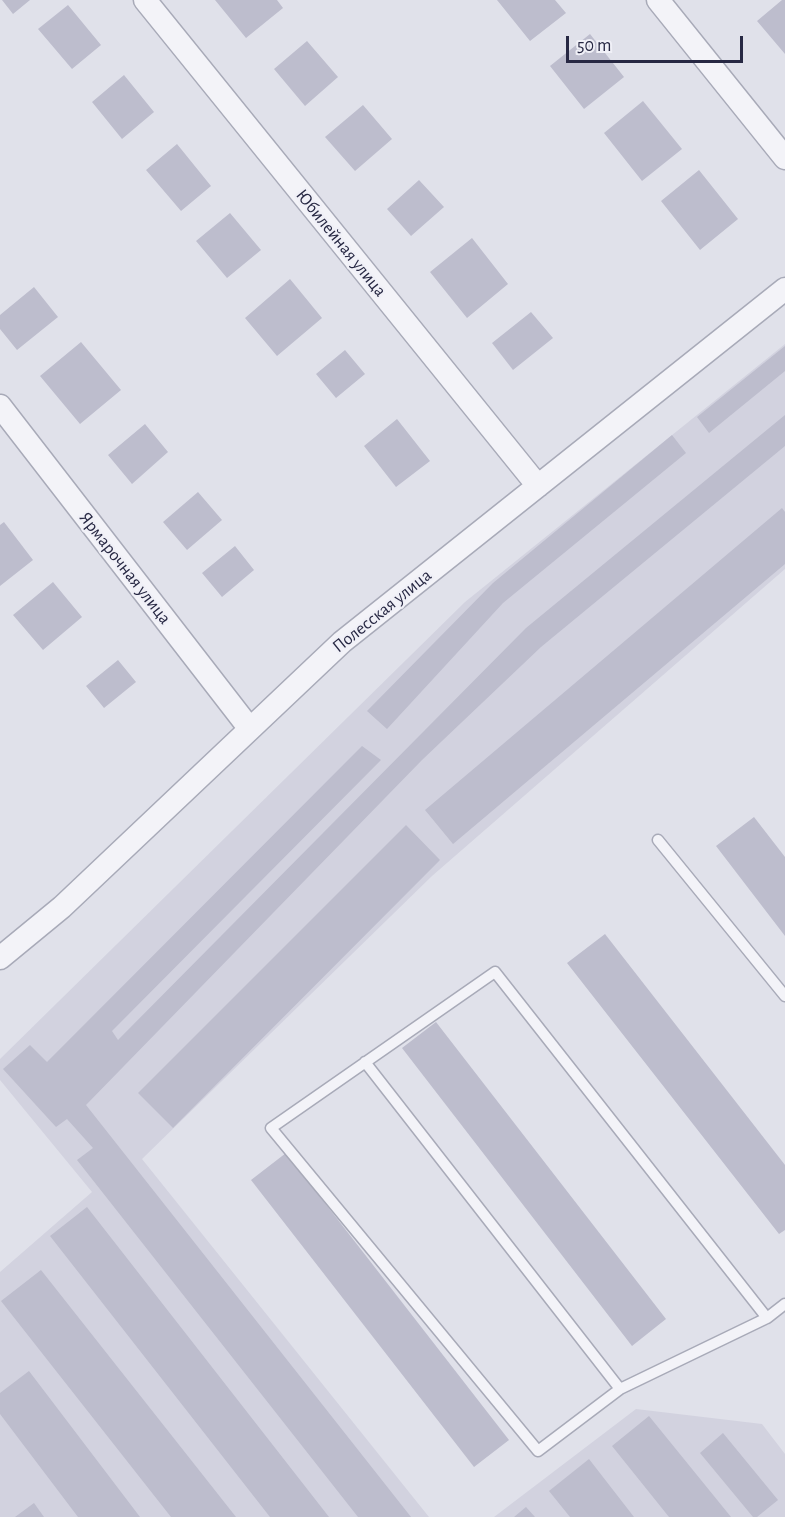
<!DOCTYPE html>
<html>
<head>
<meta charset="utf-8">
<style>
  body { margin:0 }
  #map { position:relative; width:785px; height:1517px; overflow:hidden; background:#e0e1ea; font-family:"Alegreya Sans",sans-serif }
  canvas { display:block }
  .scale { position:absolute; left:566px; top:36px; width:177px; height:27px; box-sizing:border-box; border:3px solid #272843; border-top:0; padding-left:8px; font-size:18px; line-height:21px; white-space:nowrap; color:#272843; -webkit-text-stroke:4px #f0f0f7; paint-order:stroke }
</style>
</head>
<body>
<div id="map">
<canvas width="785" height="1517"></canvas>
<div class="scale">50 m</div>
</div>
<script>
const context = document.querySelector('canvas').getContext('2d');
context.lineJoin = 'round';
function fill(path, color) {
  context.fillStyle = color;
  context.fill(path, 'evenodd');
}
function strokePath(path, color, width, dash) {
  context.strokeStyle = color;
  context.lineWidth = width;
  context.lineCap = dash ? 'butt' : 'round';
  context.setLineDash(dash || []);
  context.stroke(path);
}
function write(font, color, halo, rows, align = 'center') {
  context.font = font + ' "Alegreya Sans",sans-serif';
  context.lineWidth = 4.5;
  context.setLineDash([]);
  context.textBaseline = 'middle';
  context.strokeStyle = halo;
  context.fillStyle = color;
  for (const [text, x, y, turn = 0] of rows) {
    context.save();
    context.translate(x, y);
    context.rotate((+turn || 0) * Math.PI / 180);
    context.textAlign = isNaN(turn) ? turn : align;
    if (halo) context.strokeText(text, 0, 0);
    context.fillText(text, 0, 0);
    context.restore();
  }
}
const built = new Path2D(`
  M 785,344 L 785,569 L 432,876 L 142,1159 L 429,1517 L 0,1517 L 0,1272 L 92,1192 L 0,1080 L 0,1059 L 465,602 Z
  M 636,1409 L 762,1424 L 785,1454 L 785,1517 L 494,1517 Z`);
const building = new Path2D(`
  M 2,0 L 30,0 L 13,14 Z
  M 215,0 L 277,0 L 283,8 L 246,38 Z
  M 497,0 L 555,0 L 566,13 L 530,41 Z
  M 782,0 L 785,0 L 785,54 L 757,21 Z
  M 68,5 L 101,45 L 72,69 L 38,29 Z
  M 590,34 L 624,77 L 584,109 L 550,66 Z
  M 307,41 L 338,77 L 305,106 L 274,69 Z
  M 124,75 L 154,112 L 122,139 L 92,102 Z
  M 643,101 L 682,149 L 642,181 L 604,133 Z
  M 363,105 L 392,139 L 355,171 L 325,137 Z
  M 177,144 L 211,186 L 181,211 L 146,170 Z
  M 699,170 L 738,219 L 700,250 L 661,201 Z
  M 419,180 L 444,207 L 411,236 L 387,209 Z
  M 230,213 L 261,250 L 227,278 L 196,241 Z
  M 472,238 L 508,284 L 467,318 L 430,272 Z
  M 290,279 L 322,318 L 277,356 L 245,318 Z
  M 34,287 L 58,317 L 17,350 L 0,329 L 0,315 Z
  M 531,312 L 553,338 L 513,370 L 492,343 Z
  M 81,342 L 121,390 L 80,424 L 40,376 Z
  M 785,346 L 785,371 L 709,433 L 697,417 Z
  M 345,350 L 365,374 L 336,398 L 316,374 Z
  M 785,415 L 785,446 L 541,647 L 422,760 L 86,1105 L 411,1517 L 358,1517 L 77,1160 L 93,1148 L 67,1119 L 56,1127 L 3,1069 L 30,1045 L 47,1062 L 362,746 L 381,760 L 112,1031 L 118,1040 L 526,628 Z
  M 397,419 L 430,461 L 396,487 L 364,446 Z
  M 145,424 L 168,452 L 132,484 L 108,455 Z
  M 672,435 L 686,453 L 503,603 L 387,729 L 367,711 L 493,583 Z
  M 198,492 L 222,520 L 187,550 L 163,522 Z
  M 782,508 L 785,512 L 785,564 L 453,844 L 425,810 Z
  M 4,522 L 33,560 L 0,586 L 0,525 Z
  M 235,546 L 254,570 L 222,597 L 202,573 Z
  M 53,582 L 82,617 L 43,650 L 13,615 Z
  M 118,660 L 136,682 L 104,708 L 86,686 Z
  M 754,817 L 785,857 L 785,936 L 716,846 Z
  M 406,825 L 440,860 L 173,1128 L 138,1093 Z
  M 605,934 L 785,1165 L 785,1230 L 779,1234 L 567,963 Z
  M 436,1022 L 666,1319 L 632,1346 L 402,1048 Z
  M 286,1153 L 509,1440 L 474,1467 L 251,1180 Z
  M 87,1207 L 329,1517 L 270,1517 L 50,1236 Z
  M 41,1270 L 236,1517 L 171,1517 L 1,1301 Z
  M 29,1371 L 140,1517 L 78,1517 L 0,1414 L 0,1393 Z
  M 649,1416 L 731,1517 L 669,1517 L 612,1446 Z
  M 723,1433 L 778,1500 L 757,1517 L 753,1517 L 700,1453 Z
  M 589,1459 L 634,1517 L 570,1517 L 549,1491 Z
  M 34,1503 L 44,1517 L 15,1517 Z
  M 526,1507 L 535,1517 L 514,1517 Z`);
const service = new Path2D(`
  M 658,840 L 785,996
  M 365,1062 L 620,1389 L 538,1451 L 271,1128 L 495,972 L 767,1318 L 785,1304
  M 620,1389 L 767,1318`);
const minor = new Path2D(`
  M 145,0 L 538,486
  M 658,0 L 785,158
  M 0,406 L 250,729
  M 0,958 L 62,907 L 342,642 L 785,289`);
const streetNames = [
  ["Юбилейная улица",341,243,51],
  ["Ярмарочная улица",125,568,52],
  ["Полесская улица",382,611,-39]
];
fill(built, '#d2d2df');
fill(building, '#bdbdcd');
strokePath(service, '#a8aab8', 13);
strokePath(minor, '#a8aab8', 25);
strokePath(service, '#f3f3f8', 10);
strokePath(minor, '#f3f3f8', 22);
write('18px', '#272843', '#f0f0f7', streetNames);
</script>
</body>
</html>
